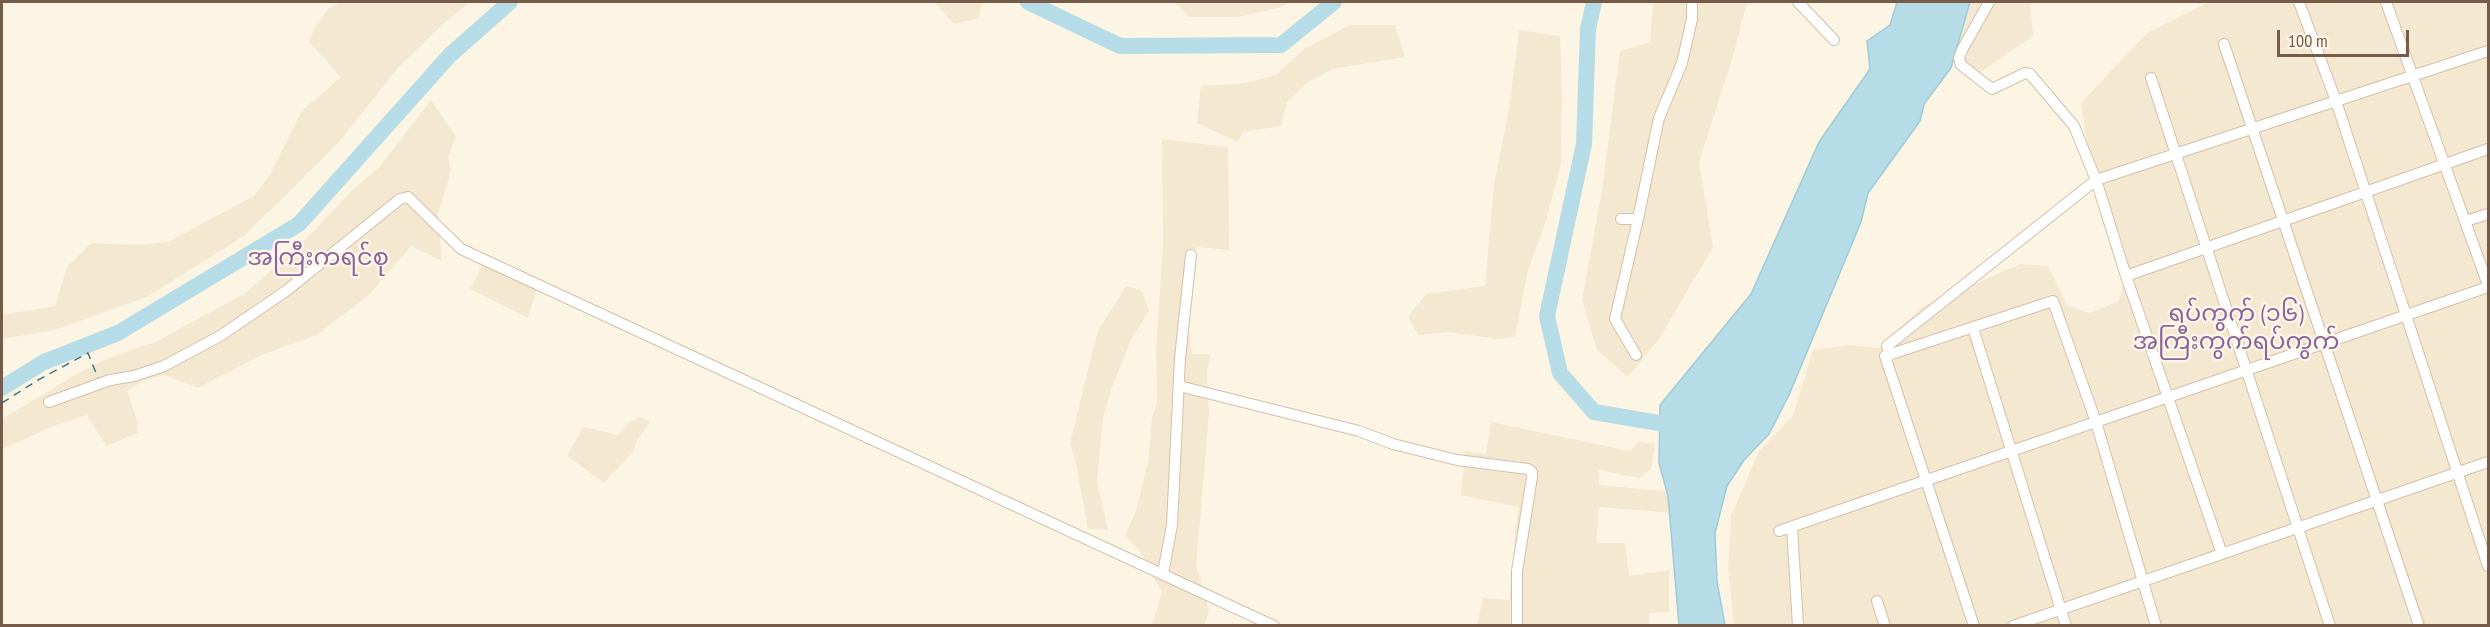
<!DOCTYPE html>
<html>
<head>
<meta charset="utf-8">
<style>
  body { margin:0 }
  #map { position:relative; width:2490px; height:627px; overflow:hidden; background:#fdf5e3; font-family:"PT Sans Narrow",sans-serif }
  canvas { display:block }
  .frame { position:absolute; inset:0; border:3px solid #765c48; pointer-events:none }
  .scale { position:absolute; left:2277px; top:30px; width:132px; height:27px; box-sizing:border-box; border:3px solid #765c48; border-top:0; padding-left:8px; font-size:18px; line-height:21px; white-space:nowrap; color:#765c48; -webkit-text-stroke:4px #fff8ea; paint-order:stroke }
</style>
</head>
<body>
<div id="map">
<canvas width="2490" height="627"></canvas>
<div class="frame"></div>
<div class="scale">100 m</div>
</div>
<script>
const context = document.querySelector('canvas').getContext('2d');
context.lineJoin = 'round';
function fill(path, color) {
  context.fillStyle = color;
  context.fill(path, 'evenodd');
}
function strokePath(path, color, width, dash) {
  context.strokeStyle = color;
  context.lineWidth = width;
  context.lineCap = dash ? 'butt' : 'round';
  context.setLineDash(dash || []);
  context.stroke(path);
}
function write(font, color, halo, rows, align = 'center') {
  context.font = font + ' "PT Sans Narrow","Noto Sans Myanmar",sans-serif';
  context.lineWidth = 4.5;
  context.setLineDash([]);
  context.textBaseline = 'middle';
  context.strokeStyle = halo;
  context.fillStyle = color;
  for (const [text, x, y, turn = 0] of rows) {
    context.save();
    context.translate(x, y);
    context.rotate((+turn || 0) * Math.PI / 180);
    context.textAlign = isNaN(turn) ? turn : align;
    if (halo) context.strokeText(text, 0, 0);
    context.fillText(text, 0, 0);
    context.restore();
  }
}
const residential = new Path2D(`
  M 340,2 L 470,2 L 442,25 L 398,68 L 338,143 L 244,236 L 147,297 L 55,330 L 2,339 L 2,315 L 55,306 L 67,267 L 91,243 L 140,245 L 168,242 L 254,196 L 270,175 L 302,111 L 341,77 L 309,42 L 315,27 L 328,9 Z
  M 934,2 L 982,2 L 979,18 L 954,24 Z
  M 1175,2 L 1290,2 L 1282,7 L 1238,17 L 1189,17 Z
  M 1653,2 L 1752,2 L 1746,6 L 1733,56 L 1699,162 L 1713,247 L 1659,339 L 1628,377 L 1597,350 L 1582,300 L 1602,190 L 1620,51 L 1650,42 Z
  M 1969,2 L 2032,2 L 2030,5 L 2033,36 L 1978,74 L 1952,46 Z
  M 2209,2 L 2488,2 L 2488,625 L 1734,625 L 1728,568 L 1731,516 L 1759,451 L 1793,416 L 1813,350 L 1850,345 L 1879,348 L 1922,307 L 2020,264 L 2048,266 L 2067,305 L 2089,313 L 2119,301 L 2123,285 L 2103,216 L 2088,148 L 2081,103 L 2147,33 Z
  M 1350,25 L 1395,25 L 1405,57 L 1332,69 L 1307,83 L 1287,102 L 1281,126 L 1243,132 L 1238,142 L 1197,123 L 1201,86 L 1241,84 L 1276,75 L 1304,49 Z
  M 1519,30 L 1560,36 L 1562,98 L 1561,164 L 1545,224 L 1528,270 L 1515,337 L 1498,339 L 1448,332 L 1418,335 L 1408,317 L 1426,294 L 1485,286 L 1494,184 L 1509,109 Z
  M 431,100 L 456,137 L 448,157 L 451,171 L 438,214 L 442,261 L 411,246 L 368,296 L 317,335 L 262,355 L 198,388 L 165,375 L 143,381 L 127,391 L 137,420 L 138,433 L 106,446 L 87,415 L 56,425 L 2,449 L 2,419 L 77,374 L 111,357 L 155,342 L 244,294 L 297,248 L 356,187 L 380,166 Z
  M 1162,139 L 1228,147 L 1229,250 L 1196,247 L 1188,325 L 1192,354 L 1210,354 L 1207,371 L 1209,414 L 1196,566 L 1209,611 L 1204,625 L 1152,625 L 1162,592 L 1139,550 L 1125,536 L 1136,511 L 1148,462 L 1152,417 L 1157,403 L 1156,349 L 1163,245 Z
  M 483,264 L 537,288 L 528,318 L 470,289 Z
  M 1126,286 L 1141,290 L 1149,310 L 1132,338 L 1111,390 L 1103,418 L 1097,481 L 1108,530 L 1088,529 L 1076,463 L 1070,444 L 1097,333 Z
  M 640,417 L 650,422 L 636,442 L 634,451 L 604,483 L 567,456 L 583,427 L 618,435 L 628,423 Z
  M 1491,422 L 1630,451 L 1639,441 L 1655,444 L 1651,469 L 1639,478 L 1599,470 L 1599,485 L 1674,492 L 1672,513 L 1599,507 L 1596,543 L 1625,543 L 1629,576 L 1669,570 L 1669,612 L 1649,613 L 1650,625 L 1477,625 L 1483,598 L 1509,600 L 1518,507 L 1461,495 L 1465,451 L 1486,454 Z`);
const water = new Path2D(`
  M 1897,2 L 1970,2 L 1951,68 L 1924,104 L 1920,121 L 1868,193 L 1861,222 L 1789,395 L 1769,434 L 1744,460 L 1727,486 L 1715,533 L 1717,582 L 1725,625 L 1679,625 L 1668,496 L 1659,463 L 1660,405 L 1751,294 L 1819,142 L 1870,69 L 1867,41 L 1890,25 Z`);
const river = new Path2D(`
  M 1028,2 L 1120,46 L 1281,45 L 1334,2
  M 1594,2 L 1588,29 L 1584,144 L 1547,316 L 1560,373 L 1594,412 L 1682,427
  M 2,388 L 44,362 L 118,333 L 299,224 L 450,55 L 510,2`);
const ferry = new Path2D(`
  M 2,403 L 38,380 L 88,353 L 98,378`);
const minor = new Path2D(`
  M 1798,2 L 1834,40
  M 1989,2 L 1962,50 L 1959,58 L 1961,65 L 1992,89 L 2025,73 L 2030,74 L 2074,126 L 2096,180 L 2126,276 L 2222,554
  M 2299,2 L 2336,101 L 2488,566
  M 2386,2 L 2488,285
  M 2224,44 L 2419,626
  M 2151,78 L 2330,626
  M 1621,219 L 1638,219 L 1659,118 L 1682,63 L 1692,19 L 1692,2
  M 2466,221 L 2488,214
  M 2126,276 L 2488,149
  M 1973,328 L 2066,626
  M 1636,355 L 1615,319 L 1638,219
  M 1890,355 L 1887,346 L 2096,180 L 2488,51
  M 1179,386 L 1359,431 L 1393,444 L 1457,460 L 1528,469 L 1532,472 L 1532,477 L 1517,571 L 1517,626
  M 49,402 L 110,380 L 134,376 L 164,366 L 220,336 L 286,291 L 400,199 L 408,197 L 461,249 L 1274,626
  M 1792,527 L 1798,626
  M 1779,531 L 2488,287
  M 1163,573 L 1172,525 L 1180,358 L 1191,255
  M 1877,601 L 1885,626
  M 1974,626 L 1885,356 L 2053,301 L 2096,422 L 2156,626
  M 2013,626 L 2488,462`);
const quarterNames = [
  ["အကြီးကရင်စု",318,258],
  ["ရပ်ကွက် (၁၆)",2236,314],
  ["အကြီးကွက်ရပ်ကွက်",2236,342]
];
fill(residential, '#f5e8d1');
fill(water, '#b6dce7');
strokePath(water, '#9ccbd9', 1.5);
strokePath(river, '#b6dce7', 16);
strokePath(ferry, '#41788b', 1.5, [8, 6]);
strokePath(minor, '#d1c0ac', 12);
strokePath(minor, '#fff', 10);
write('24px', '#8c639a', '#fff8ea', quarterNames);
</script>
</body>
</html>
